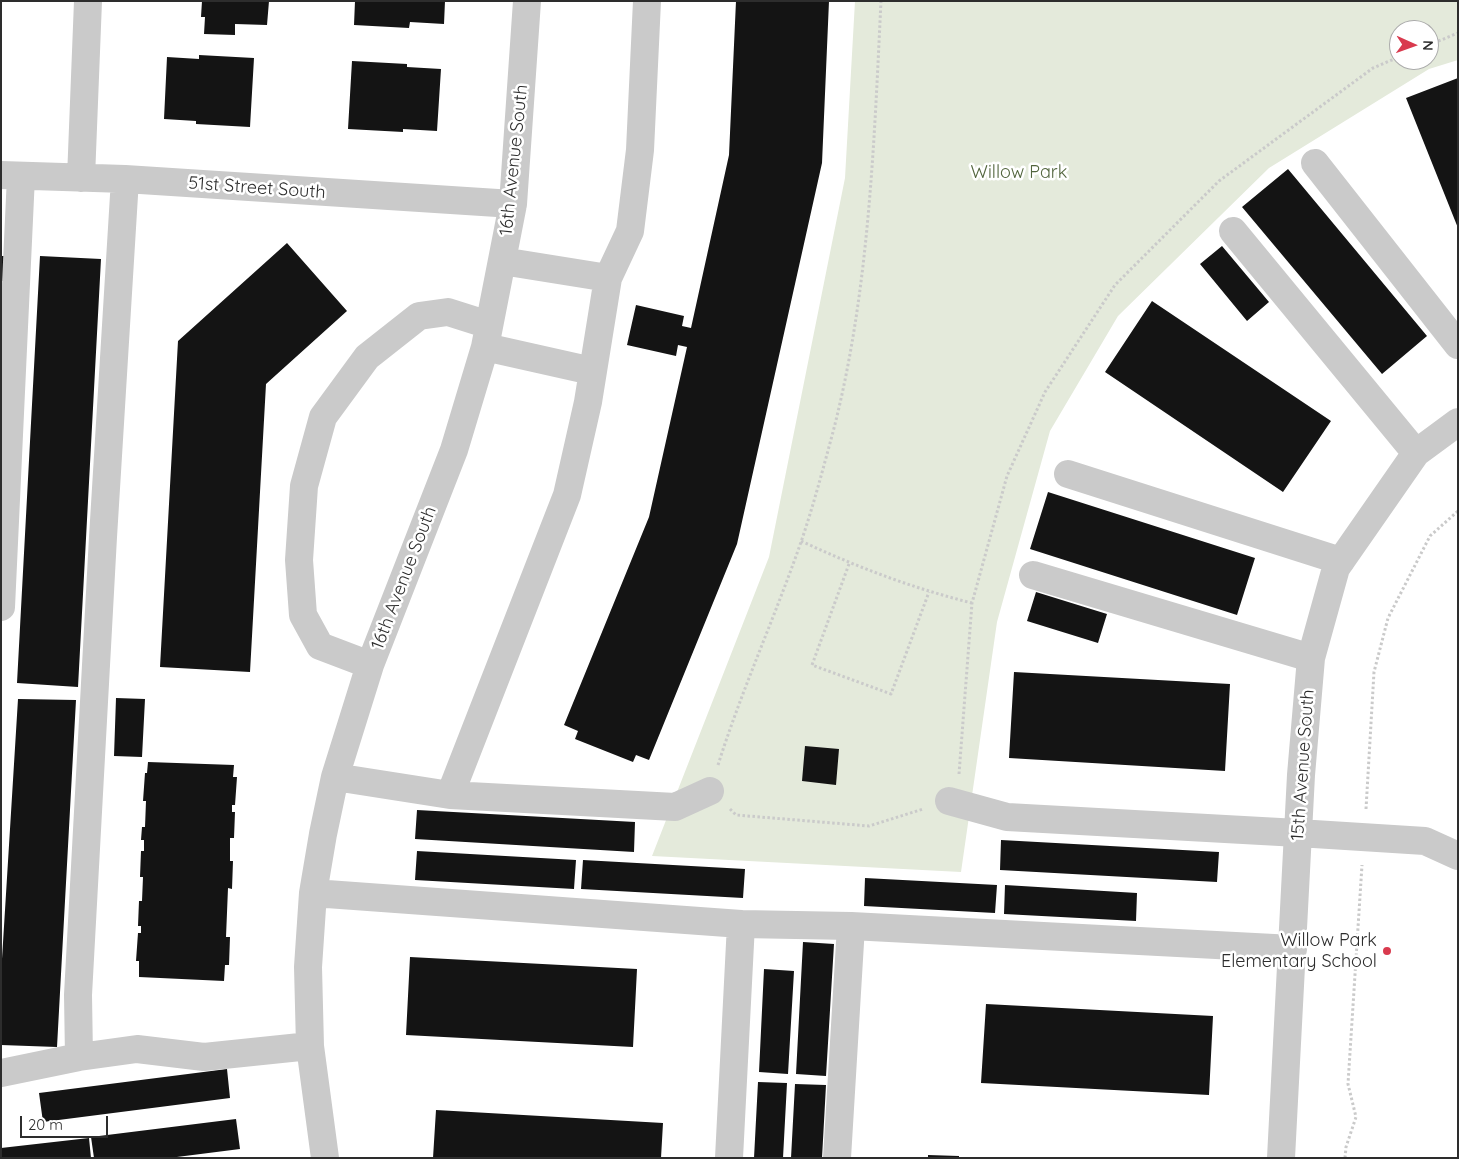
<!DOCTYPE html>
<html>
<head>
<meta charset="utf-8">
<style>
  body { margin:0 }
  #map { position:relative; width:1459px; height:1159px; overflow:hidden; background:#fff; font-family:Quicksand,sans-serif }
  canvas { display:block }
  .frame { position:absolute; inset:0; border:2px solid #2d2d2d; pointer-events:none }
  .north { position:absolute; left:1389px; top:20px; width:50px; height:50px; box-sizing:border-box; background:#fff; border:1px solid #ababab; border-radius:50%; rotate:92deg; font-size:14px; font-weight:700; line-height:20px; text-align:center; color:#2d2d2d }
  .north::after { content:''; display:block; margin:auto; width:18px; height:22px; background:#d93a4e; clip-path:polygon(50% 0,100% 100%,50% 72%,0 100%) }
  .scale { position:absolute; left:20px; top:1116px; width:88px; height:22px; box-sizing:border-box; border:2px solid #2d2d2d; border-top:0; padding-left:6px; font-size:15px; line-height:18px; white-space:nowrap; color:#2d2d2d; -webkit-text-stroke:4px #fff; paint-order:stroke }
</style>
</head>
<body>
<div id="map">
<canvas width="1459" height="1159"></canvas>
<div class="frame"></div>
<div class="north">N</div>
<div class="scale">20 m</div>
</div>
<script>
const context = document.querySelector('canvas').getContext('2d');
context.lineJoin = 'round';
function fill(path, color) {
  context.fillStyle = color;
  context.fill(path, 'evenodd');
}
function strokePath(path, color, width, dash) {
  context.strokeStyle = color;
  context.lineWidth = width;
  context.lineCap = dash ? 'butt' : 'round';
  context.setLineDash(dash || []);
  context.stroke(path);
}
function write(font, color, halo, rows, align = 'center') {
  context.font = font + ' Quicksand,sans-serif';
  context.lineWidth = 5;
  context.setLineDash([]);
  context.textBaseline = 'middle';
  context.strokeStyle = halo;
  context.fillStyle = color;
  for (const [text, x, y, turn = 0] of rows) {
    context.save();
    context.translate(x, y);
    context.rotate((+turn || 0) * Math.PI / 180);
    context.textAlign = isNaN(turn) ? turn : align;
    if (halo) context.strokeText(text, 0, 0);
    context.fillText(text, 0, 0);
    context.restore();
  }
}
const green = new Path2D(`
  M 855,1 L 1458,1 L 1458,60 L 1429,69 L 1269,168 L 1118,316 L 1050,431 L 997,622 L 961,872 L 652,856 L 769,557 L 845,178 ZM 1399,30 L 1429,30 L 1429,60 L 1399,60 Z`);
const building = new Path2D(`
  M 202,1 L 269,1 L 267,25 L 235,24 L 235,35 L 204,34 L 205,17 L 201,17 Z
  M 355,1 L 445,1 L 444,24 L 410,22 L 409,28 L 354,25 Z
  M 736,1 L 829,1 L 822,163 L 737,544 L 649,760 L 636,755 L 633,762 L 575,739 L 578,731 L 564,725 L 649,517 L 687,347 L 678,345 L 676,356 L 627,345 L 636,305 L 684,316 L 682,326 L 691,328 L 729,155 Z
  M 199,55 L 254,58 L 250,127 L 196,124 L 196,121 L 164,119 L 167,57 L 199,59 Z
  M 352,61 L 407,64 L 407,67 L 441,69 L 437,131 L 403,129 L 403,132 L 348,129 Z
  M 1458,78 L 1458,228 L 1406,98 Z
  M 1288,169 L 1427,336 L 1382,374 L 1242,207 Z
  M 287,243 L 347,311 L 266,384 L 250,672 L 160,667 L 178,341 Z
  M 1222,246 L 1269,302 L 1247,321 L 1200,264 Z
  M 1,256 L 4,256 L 3,281 L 1,281 Z
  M 40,256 L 101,259 L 78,687 L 17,683 Z
  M 1152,301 L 1331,421 L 1283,492 L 1105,372 Z
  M 1048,492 L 1255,558 L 1237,615 L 1030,549 Z
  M 1036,592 L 1107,614 L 1098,643 L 1027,621 Z
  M 1014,672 L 1230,684 L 1225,771 L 1009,758 Z
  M 116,698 L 145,699 L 142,757 L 114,756 Z
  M 18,699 L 76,700 L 57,1047 L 1,1045 L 1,975 Z
  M 805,746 L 839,749 L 836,785 L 802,781 Z
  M 148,762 L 234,765 L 233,777 L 237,777 L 235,805 L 232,805 L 232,812 L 235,812 L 234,838 L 230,838 L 230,861 L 233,861 L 232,889 L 228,888 L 226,937 L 230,937 L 229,965 L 225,965 L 224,981 L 139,977 L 139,961 L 136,961 L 138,933 L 141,933 L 141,926 L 138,926 L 139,901 L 142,901 L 143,877 L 140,877 L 141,851 L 144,851 L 144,840 L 141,840 L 142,827 L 145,827 L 146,801 L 143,801 L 145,773 L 147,773 Z
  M 417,810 L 635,822 L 634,852 L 415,839 Z
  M 1001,840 L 1219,852 L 1217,882 L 1000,870 Z
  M 417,851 L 576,860 L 574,889 L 415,880 Z
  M 583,860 L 745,869 L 743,898 L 581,889 Z
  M 865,878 L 997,885 L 995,913 L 864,906 Z
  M 1005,885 L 1137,893 L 1136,921 L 1004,914 Z
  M 803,942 L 834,944 L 826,1076 L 796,1074 Z
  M 410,957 L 637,969 L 633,1047 L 406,1035 Z
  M 764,969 L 794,971 L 788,1074 L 759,1072 Z
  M 986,1004 L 1213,1016 L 1209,1095 L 981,1083 Z
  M 227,1069 L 230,1098 L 43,1122 L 39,1093 Z
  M 758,1082 L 787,1083 L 783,1158 L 754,1158 Z
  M 795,1084 L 826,1085 L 822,1158 L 791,1158 Z
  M 436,1110 L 663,1123 L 661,1158 L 433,1158 Z
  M 236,1119 L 240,1149 L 169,1158 L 94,1158 L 91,1137 Z
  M 89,1138 L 91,1158 L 1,1158 L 1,1148 Z
  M 928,1155 L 959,1156 L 959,1158 L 928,1158 Z`);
const path = new Path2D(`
  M 1429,45 L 1458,33
  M 801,541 C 857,567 912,588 972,603
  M 849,564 L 812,665 L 891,694 L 929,592
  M 718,765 C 742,689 775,617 801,542 C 813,507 823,469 833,432 C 869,293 874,145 881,1
  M 959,774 L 972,603 L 1007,476 L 1045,392 L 1115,285 L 1219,181 L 1373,68 L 1399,57
  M 730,809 L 736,815 L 869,826 L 923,809
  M 1366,809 L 1374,672 L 1388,618 L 1430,536 L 1458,511
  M 1345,1158 L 1346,1147 L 1356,1117 L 1348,1084 L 1362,865`);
const minor = new Path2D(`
  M 1315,163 L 1458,345
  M 1,175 L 125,179 L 513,204
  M 81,178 L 88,1
  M 125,179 L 103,537 L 78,995 L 79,1057 L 137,1049 L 204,1057 L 310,1046
  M 1233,231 L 1416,453
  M 502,261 L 608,278 L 630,231 L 640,150 L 647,1
  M 485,347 L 592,371
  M 1068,474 L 1341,561
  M 1033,575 L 1311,658
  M 1,607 L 21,176
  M 370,665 L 320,646 L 303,615 L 299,560 L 304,486 L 323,417 L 367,357 L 419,316 L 448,312 L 489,325
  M 335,777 L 450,795 L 675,807 L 710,791
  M 450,795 L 567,495 L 588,402 L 608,278
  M 949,801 L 1007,817 L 1298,833 L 1425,841 L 1458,856
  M 313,893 L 741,924 L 729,1158
  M 741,924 L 851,926
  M 1,1073 L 79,1057
  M 325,1158 L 310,1046 L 308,967 L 313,893 L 323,834 L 335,777 L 370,665 L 454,450 L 485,347 L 513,204 L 527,1
  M 837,1158 L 851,926 L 1293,949
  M 1281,1158 L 1301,775 L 1311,658 L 1336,568 L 1416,453 L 1458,422`);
const markers = [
  [1387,951,5,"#d93a4e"]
];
const streetNames = [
  ["16th Avenue South",514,160,-84],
  ["51st Street South",257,188,4],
  ["16th Avenue South",404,578,-69],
  ["15th Avenue South",1303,765,-86]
];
const parkNames = [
  ["Willow Park",1019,173]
];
const poiNames = [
  ["Willow Park",1377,941],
  ["Elementary School",1377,962]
];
fill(green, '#e4eadb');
fill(building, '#141414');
strokePath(path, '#cacaca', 3, [2.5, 2.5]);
strokePath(minor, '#cacaca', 28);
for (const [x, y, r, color] of markers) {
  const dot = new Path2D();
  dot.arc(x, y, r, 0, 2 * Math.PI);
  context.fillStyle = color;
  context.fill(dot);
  strokePath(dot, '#fff', 2);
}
write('18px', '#2d2d2d', '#fff', streetNames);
write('18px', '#52653d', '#fff', parkNames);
write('18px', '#2d2d2d', '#fff', poiNames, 'right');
</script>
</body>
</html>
